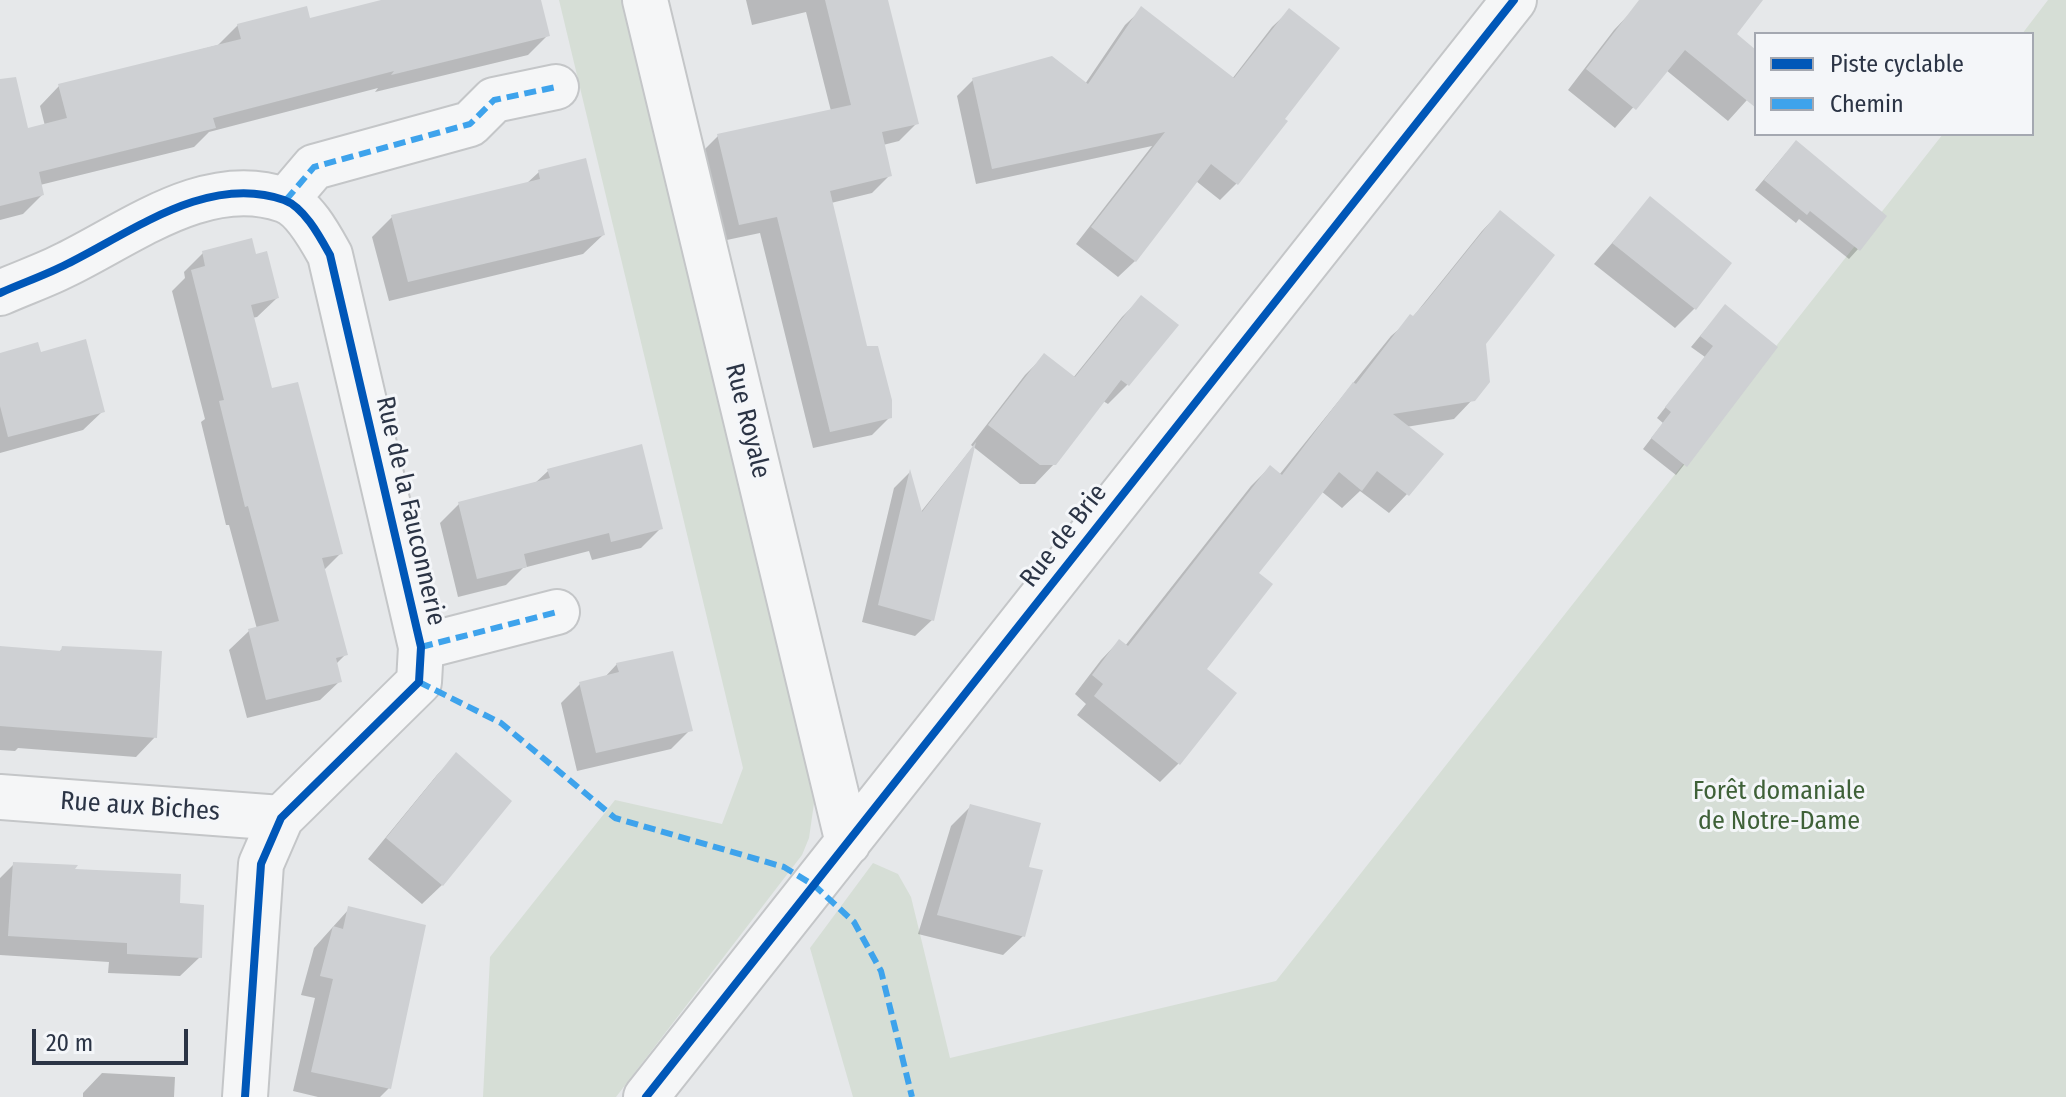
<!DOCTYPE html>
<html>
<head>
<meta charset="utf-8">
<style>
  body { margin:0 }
  #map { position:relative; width:2066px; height:1097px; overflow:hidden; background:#e6e8ea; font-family:"Fira Sans Condensed",sans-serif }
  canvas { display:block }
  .legend { position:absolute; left:1754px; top:32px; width:280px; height:104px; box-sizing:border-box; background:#f4f6f9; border:2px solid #a4a8b1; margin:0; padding:10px 14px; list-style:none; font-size:24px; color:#2b3445 }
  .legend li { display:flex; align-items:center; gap:16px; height:40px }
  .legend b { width:40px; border:2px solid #a4a8b1 }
  .scale { position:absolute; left:32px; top:1029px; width:156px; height:36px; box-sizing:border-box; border:4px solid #2b3445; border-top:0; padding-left:10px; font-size:24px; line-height:28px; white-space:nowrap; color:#2b3445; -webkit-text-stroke:6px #f4f6f9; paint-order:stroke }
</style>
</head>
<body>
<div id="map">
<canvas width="2066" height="1097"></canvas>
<ul class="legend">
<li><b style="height:10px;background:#0057b8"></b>Piste cyclable</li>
<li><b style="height:10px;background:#3ea3ec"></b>Chemin</li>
</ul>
<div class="scale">20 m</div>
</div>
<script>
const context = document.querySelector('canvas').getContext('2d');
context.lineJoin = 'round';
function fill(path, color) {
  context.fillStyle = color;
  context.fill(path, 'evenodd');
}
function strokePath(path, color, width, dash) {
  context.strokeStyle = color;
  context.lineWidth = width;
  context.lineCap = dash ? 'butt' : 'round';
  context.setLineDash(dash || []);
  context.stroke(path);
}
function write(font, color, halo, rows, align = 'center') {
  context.font = font + ' "Fira Sans Condensed",sans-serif';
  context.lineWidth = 6;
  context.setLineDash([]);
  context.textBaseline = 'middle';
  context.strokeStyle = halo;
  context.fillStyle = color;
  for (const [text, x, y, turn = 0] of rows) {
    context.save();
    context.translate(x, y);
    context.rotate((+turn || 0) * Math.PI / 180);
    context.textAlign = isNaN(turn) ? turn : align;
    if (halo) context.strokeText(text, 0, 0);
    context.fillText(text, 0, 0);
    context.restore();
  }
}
const green = new Path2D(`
  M 559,0 L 625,0 L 815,796 L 809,838 L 802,855 L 616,1097 L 483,1097 L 490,957 L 615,800 L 722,824 L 743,768 Z
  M 2048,0 L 2066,0 L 2066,1097 L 853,1097 L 810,948 L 873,863 L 898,874 L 911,897 L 950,1058 L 1276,981 L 1943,134 L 2032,134 L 2032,34 L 2022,34 Z`);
const shadow = new Path2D(`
  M 389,0 L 539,0 L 548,35 L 528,55 L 375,92 L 378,88 L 209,132 L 194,147 L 40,185 L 42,195 L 23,214 L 0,220 L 0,137 L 45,126 L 40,106 L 59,86 L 218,45 L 238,25 L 308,20 Z
  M 746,0 L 865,0 L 916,124 L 899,141 L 883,145 L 889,176 L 872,193 L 831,203 L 866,348 L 890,417 L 872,435 L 813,448 L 760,233 L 722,241 L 701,153 L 718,136 L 831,111 L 806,12 L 752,25 Z
  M 1660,0 L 1760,0 L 1734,34 L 1756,53 L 1756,90 L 1728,121 L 1666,70 L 1615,128 L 1568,90 L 1614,30 L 1633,10 Z
  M 1142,9 L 1232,79 L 1272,27 L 1289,11 L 1282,119 L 1285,122 L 1236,184 L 1220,200 L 1196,181 L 1135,261 L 1118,277 L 1076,244 L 1152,146 L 976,184 L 957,96 L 973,80 L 1085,84 L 1125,25 Z
  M 1786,153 L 1858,249 L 1849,259 L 1799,219 L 1796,223 L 1755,190 Z
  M 539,172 L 603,235 L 583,254 L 389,301 L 372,237 L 392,217 L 526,184 Z
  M 1650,199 L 1695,308 L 1675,328 L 1594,264 Z
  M 1500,212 L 1484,344 L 1473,399 L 1454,419 L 1406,427 L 1407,494 L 1389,513 L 1360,491 L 1342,508 L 1321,491 L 1256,573 L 1204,669 L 1234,693 L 1178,764 L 1160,782 L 1077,715 L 1086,704 L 1075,694 L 1101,660 L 1119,641 L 1125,646 L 1251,486 L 1270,467 L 1279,475 L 1391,336 L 1412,318 L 1482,231 Z
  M 203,253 L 254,256 L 277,298 L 257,317 L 252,318 L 270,391 L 341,553 L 323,571 L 345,655 L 336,664 L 340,681 L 320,700 L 247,718 L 229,650 L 249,631 L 257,629 L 229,525 L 226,525 L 201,422 L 205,419 L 172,291 L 185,278 L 184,272 Z
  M 1141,298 L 1176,325 L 1127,385 L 1108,404 L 1103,401 L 1054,464 L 1035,484 L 1020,484 L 971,445 L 1025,375 L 1044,356 L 1073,378 L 1122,317 Z
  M 1725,306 L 1776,348 L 1676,475 L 1643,449 L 1663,423 L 1657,418 L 1705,357 L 1691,347 Z
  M 40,354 L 103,411 L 83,430 L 0,453 L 0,355 Z
  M 972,448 L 932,620 L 915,636 L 862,622 L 894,488 L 909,473 L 920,513 Z
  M 548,471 L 661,528 L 641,548 L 592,560 L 589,551 L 523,568 L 506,585 L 458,597 L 440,523 L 459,504 L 534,484 Z
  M 0,648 L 58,653 L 63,648 L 155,737 L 136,757 L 18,748 L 15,751 L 0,750 Z
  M 617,664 L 690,730 L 671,749 L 577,771 L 561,703 L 580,684 L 604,678 Z
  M 456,755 L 442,885 L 422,904 L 368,859 L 437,775 Z
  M 971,806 L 1027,868 L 1023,936 L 1003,955 L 918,934 L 951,826 Z
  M 14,864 L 70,871 L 178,905 L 200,957 L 180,976 L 108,973 L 109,962 L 0,955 L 0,878 Z
  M 349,909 L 389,1088 L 380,1097 L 318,1097 L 293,1091 L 315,998 L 301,995 L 314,948 Z
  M 102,1073 L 175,1077 L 174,1097 L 83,1097 L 83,1093 Z`);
const building = new Path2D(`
  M 381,0 L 541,0 L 550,36 L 391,75 L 394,71 L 213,118 L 216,128 L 39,172 L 44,195 L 0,206 L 0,79 L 16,77 L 28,128 L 67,118 L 58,84 L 241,39 L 237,24 L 307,6 L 310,18 Z
  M 825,0 L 888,0 L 919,124 L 882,132 L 892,176 L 830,191 L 867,346 L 878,346 L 892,400 L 892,418 L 830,432 L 777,217 L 739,225 L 717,134 L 851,105 Z
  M 1639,0 L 1763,0 L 1737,34 L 1756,50 L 1756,108 L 1685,50 L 1636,110 L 1586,69 Z
  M 1141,6 L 1234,78 L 1289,8 L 1340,48 L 1285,119 L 1288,121 L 1238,185 L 1211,164 L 1136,262 L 1091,227 L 1165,132 L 992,169 L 972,78 L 1052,56 L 1088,84 Z
  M 1796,140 L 1887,216 L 1860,251 L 1810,211 L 1807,215 L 1764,180 Z
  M 586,158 L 605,235 L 408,282 L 391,215 L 540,179 L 538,170 Z
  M 1650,196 L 1732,263 L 1696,310 L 1612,243 Z
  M 1500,210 L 1555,255 L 1486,344 L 1490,382 L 1475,401 L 1393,414 L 1444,454 L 1409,496 L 1377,471 L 1362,491 L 1339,472 L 1259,573 L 1273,584 L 1207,669 L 1237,693 L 1180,765 L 1094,696 L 1103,684 L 1092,675 L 1119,639 L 1128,646 L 1270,465 L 1282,475 L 1353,382 L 1356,384 L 1410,314 L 1413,316 L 1425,303 Z
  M 252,238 L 256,254 L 267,251 L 279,298 L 251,305 L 272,388 L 298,382 L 343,554 L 322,558 L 348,655 L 336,658 L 342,682 L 266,700 L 248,629 L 279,621 L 248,506 L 245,507 L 219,401 L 224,400 L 191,270 L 205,266 L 202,251 Z
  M 1141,295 L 1179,325 L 1129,386 L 1121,380 L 1056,465 L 1040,465 L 988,425 L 1044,353 L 1075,377 Z
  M 1725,304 L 1778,347 L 1687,467 L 1651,438 L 1671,412 L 1665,407 L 1713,346 L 1700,336 Z
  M 86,339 L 105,412 L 8,437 L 0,406 L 0,353 L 38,342 L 41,352 Z
  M 976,442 L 934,621 L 878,605 L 910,469 L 922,512 Z
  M 642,444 L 663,529 L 611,542 L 609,533 L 524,554 L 527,567 L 477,579 L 458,502 L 550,478 L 547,469 Z
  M 0,646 L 61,651 L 62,646 L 162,651 L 157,738 L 0,726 Z
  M 673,651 L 693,731 L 596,753 L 579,682 L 619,672 L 616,663 Z
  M 456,752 L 512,801 L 443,886 L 386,838 Z
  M 970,804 L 1041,823 L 1029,867 L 1043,870 L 1025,937 L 937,915 Z
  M 13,862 L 78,865 L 75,869 L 181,874 L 180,903 L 204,905 L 202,958 L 127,954 L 127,943 L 8,936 Z
  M 348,906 L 426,925 L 391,1089 L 311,1072 L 333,979 L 320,976 L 333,926 L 343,929 Z`);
const minor = new Path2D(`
  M 645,0 L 848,843
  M 286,200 L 314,167 L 470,124 L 494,100 L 556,87
  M 0,293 C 22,283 46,275 67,264 C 132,232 208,173 284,200 C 304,207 320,237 330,255 L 421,647 L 419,682 L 281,818 L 261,864 L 245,1097
  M 421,647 L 557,612
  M 0,797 L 281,818
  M 646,1097 L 1514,0`);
const quiet = new Path2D(`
  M 286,200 L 314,167 L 470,124 L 494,100 L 556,87
  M 421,647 L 557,612
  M 419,682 L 501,723 L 615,818 L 784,867 L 815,886 L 854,922 L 881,971 L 912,1097`);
const cycleway = new Path2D(`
  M 0,293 C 22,283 46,275 67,264 C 132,232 208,173 284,200 C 304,207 320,237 330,255 L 421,647 L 419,682 L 281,818 L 261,864 L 245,1097
  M 646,1097 L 1514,0`);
const streetNames = [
  ["Rue Royale",747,421,76],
  ["Rue de la Fauconnerie",410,511,77],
  ["Rue de Brie",1064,536,-52],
  ["Rue aux Biches",140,807,4]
];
const parkNames = [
  ["Forêt domaniale",1779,792],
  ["de Notre-Dame",1779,822]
];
fill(green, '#d6ded6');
fill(shadow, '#0003');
fill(building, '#ced0d3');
strokePath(minor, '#c4c6c8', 48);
strokePath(minor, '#f5f6f7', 44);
strokePath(quiet, '#3ea3ec', 6, [12, 6]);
strokePath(cycleway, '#0057b8', 8);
write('26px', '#2b3445', '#f4f6f9', streetNames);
write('26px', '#3f6138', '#f4f6f9', parkNames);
</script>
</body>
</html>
